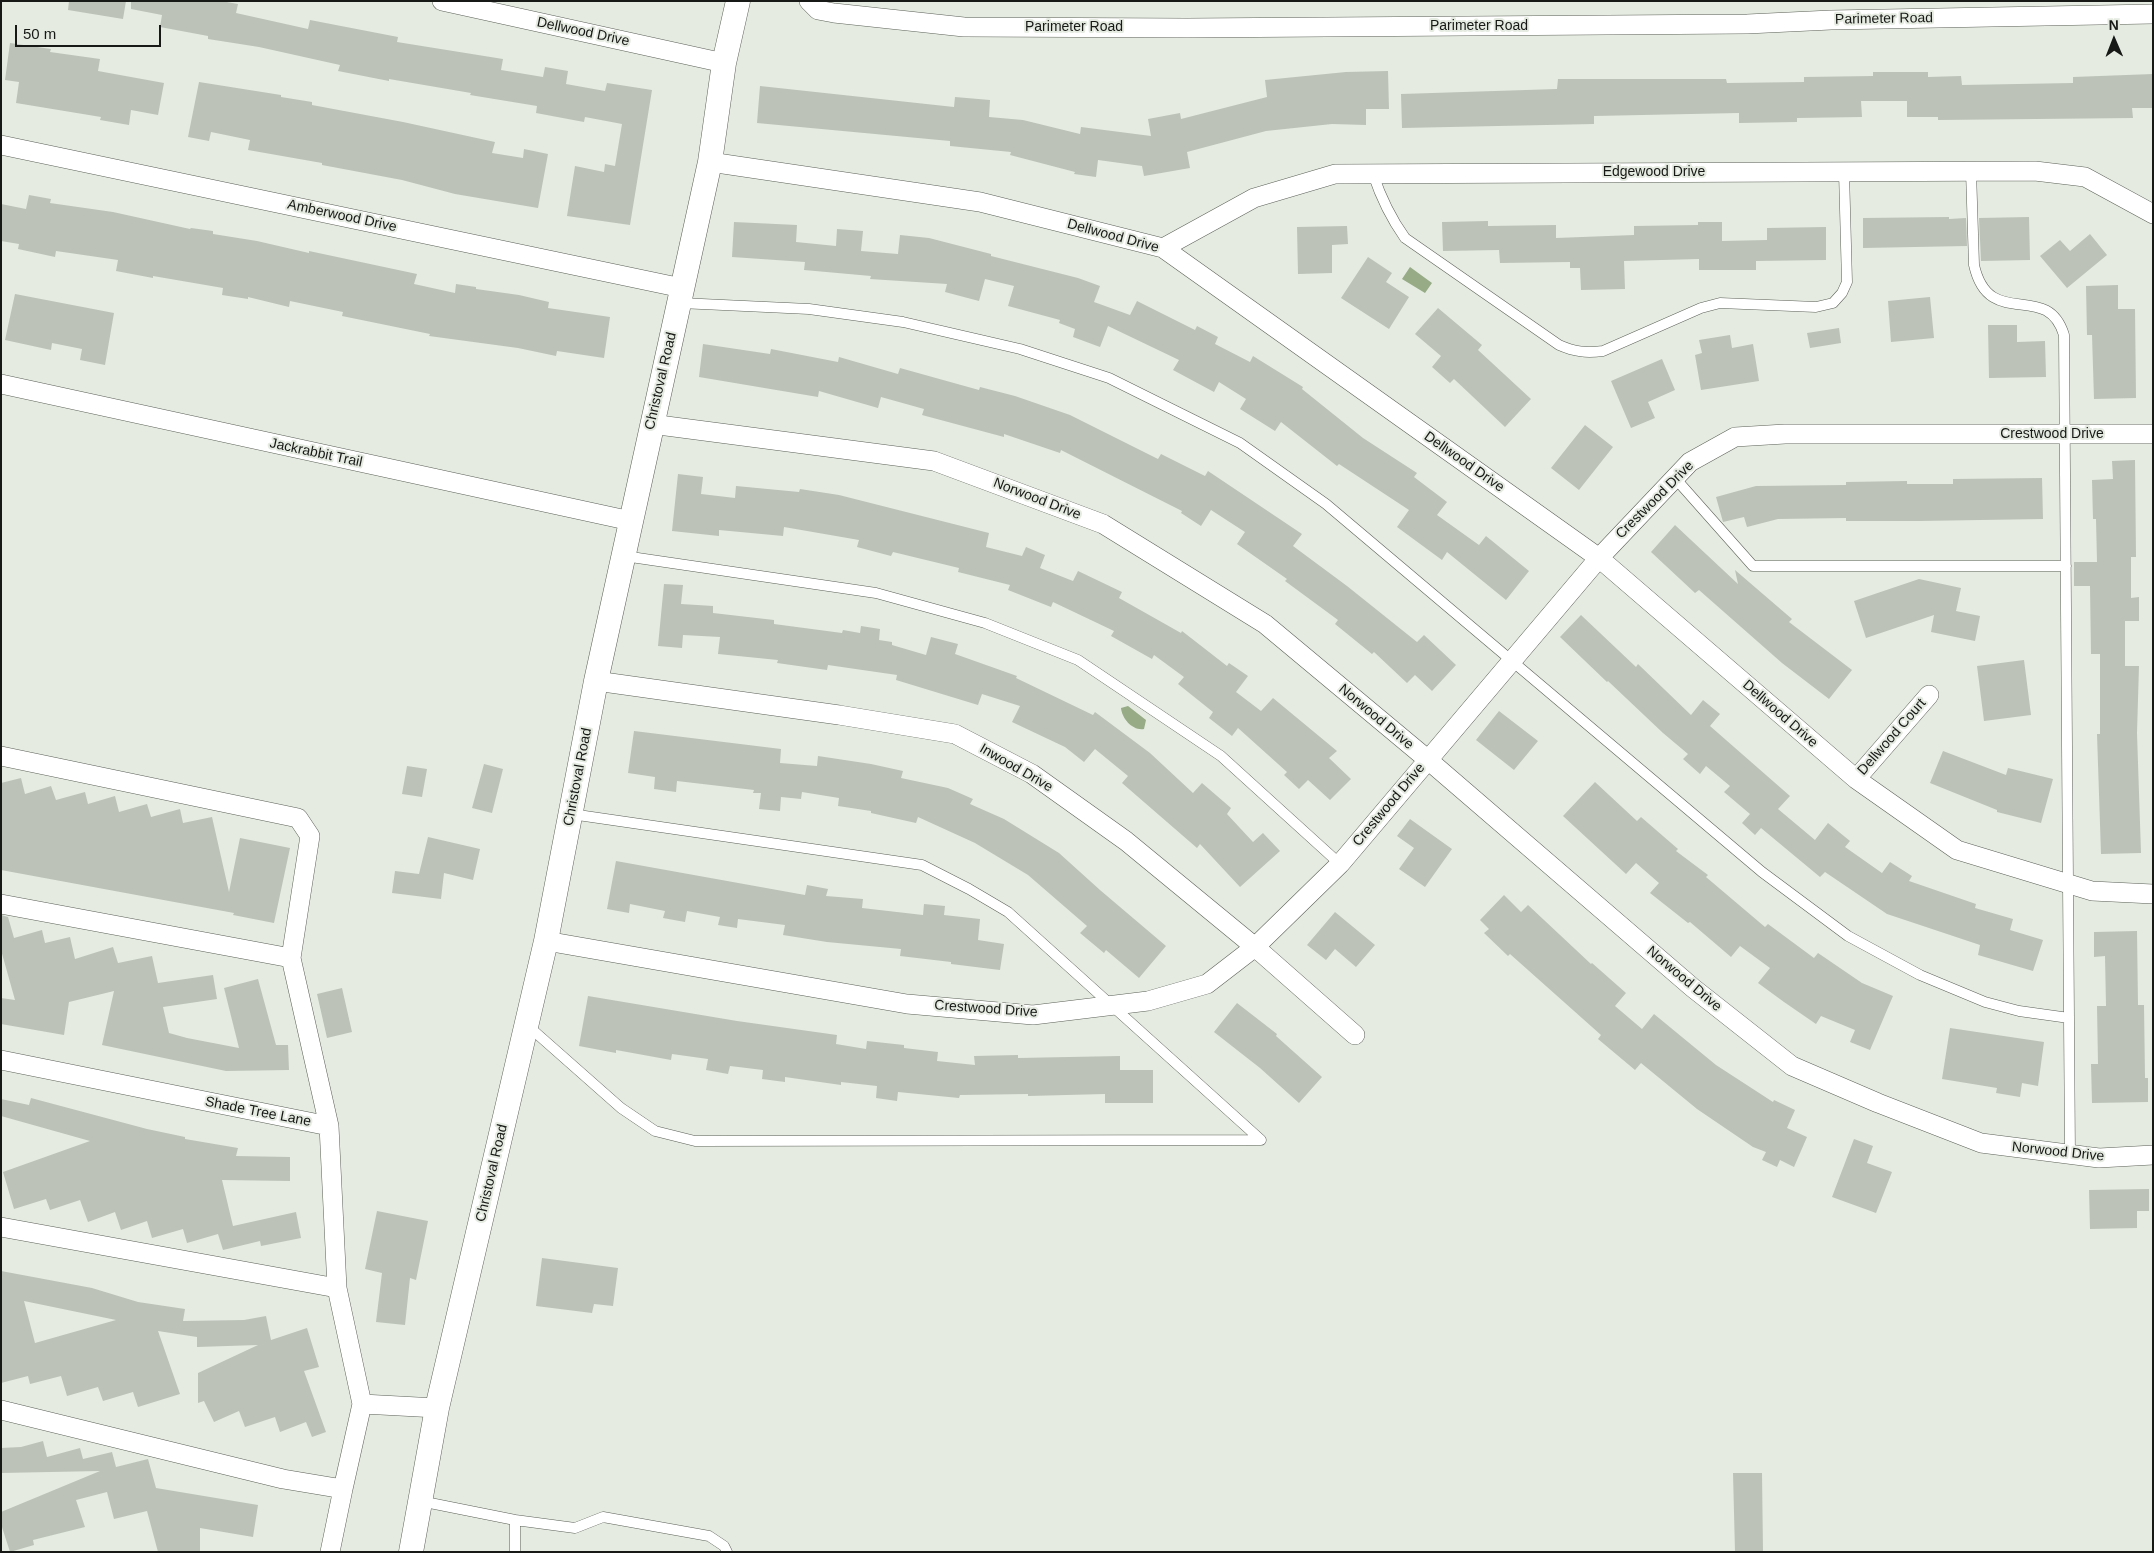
<!DOCTYPE html>
<html>
<head>
<meta charset="utf-8">
<style>
  body { margin:0 }
  #map { position:relative; width:2154px; height:1553px; overflow:hidden; background:#e5ebe1; font-family:Helvetica,sans-serif }
  canvas { display:block }
  .frame { position:absolute; inset:0; border:2px solid #171916; pointer-events:none }
  .north { position:absolute; left:2089px; top:15px; width:50px; height:50px; -webkit-text-stroke:4px #e5ebe1; paint-order:stroke; rotate:359deg; font-size:14px; font-weight:700; line-height:20px; text-align:center; color:#171916 }
  .north::after { content:''; display:block; margin:auto; width:18px; height:22px; background:#171916; clip-path:polygon(50% 0,100% 100%,50% 72%,0 100%) }
  .scale { position:absolute; left:15px; top:25px; width:146px; height:22px; box-sizing:border-box; border:2px solid #171916; border-top:0; padding-left:6px; font-size:15px; line-height:18px; white-space:nowrap; color:#171916; -webkit-text-stroke:4px #e5ebe1; paint-order:stroke }
</style>
</head>
<body>
<div id="map">
<canvas width="2154" height="1553"></canvas>
<div class="frame"></div>
<div class="north">N</div>
<div class="scale">50 m</div>
</div>
<script>
const context = document.querySelector('canvas').getContext('2d');
context.lineJoin = 'round';
function fill(path, color) {
  context.fillStyle = color;
  context.fill(path, 'evenodd');
}
function strokePath(path, color, width, dash) {
  context.strokeStyle = color;
  context.lineWidth = width;
  context.lineCap = dash ? 'butt' : 'round';
  context.setLineDash(dash || []);
  context.stroke(path);
}
function write(font, color, halo, rows, align = 'center') {
  context.font = font + ' Helvetica,sans-serif';
  context.lineWidth = 4;
  context.setLineDash([]);
  context.textBaseline = 'middle';
  context.strokeStyle = halo;
  context.fillStyle = color;
  for (const [text, x, y, turn = 0] of rows) {
    context.save();
    context.translate(x, y);
    context.rotate((+turn || 0) * Math.PI / 180);
    context.textAlign = isNaN(turn) ? turn : align;
    if (halo) context.strokeText(text, 0, 0);
    context.fillText(text, 0, 0);
    context.restore();
  }
}
const water = new Path2D(`
  M 1410,267 L 1432,283 L 1425,293 L 1402,279 Z
  M 1128,706 L 1146,720 L 1144,729 C 1133,731 1122,719 1121,708 Z`);
const building = new Path2D(`
  M 69,1 L 126,1 L 123,19 L 68,10 Z
  M 131,1 L 221,1 L 238,4 L 236,13 L 308,29 L 310,20 L 398,37 L 397,42 L 503,59 L 501,70 L 543,77 L 545,67 L 568,71 L 566,84 L 605,91 L 607,83 L 652,90 L 630,225 L 567,216 L 575,166 L 604,172 L 605,164 L 615,166 L 622,124 L 585,117 L 584,122 L 536,113 L 537,106 L 470,95 L 471,93 L 389,79 L 389,81 L 338,71 L 340,65 L 259,47 L 208,39 L 208,36 L 160,27 L 162,15 L 131,9 Z
  M 10,43 L 51,49 L 50,52 L 100,59 L 98,71 L 164,83 L 158,115 L 131,110 L 129,125 L 100,120 L 101,117 L 16,103 L 19,82 L 5,80 Z
  M 1388,71 L 1389,109 L 1366,109 L 1366,125 L 1332,124 L 1266,131 L 1187,152 L 1190,168 L 1144,176 L 1142,166 L 1098,160 L 1096,177 L 1074,174 L 1075,172 L 1010,155 L 1011,152 L 950,146 L 950,141 L 757,123 L 760,86 L 954,107 L 955,97 L 990,100 L 989,117 L 1023,120 L 1080,134 L 1081,127 L 1151,136 L 1148,119 L 1180,113 L 1181,119 L 1267,97 L 1265,80 L 1346,72 Z
  M 1873,72 L 1928,72 L 1928,77 L 1961,76 L 1962,85 L 2073,83 L 2073,77 L 2153,74 L 2153,108 L 2132,108 L 2133,118 L 1938,120 L 1938,117 L 1907,117 L 1907,101 L 1861,101 L 1862,117 L 1797,118 L 1797,122 L 1739,123 L 1739,113 L 1594,116 L 1594,124 L 1402,128 L 1401,94 L 1557,89 L 1558,79 L 1726,79 L 1727,83 L 1804,82 L 1804,77 L 1873,76 Z
  M 199,82 L 281,95 L 281,97 L 312,102 L 312,105 L 403,122 L 495,142 L 492,153 L 523,158 L 524,149 L 548,154 L 538,208 L 455,194 L 402,180 L 322,165 L 322,163 L 248,150 L 250,140 L 211,132 L 209,141 L 188,137 Z
  M 29,195 L 51,199 L 50,203 L 113,212 L 190,229 L 191,228 L 213,231 L 213,234 L 257,241 L 309,253 L 309,251 L 417,274 L 414,284 L 455,293 L 456,284 L 476,287 L 476,289 L 519,295 L 549,302 L 548,308 L 610,317 L 604,358 L 557,351 L 556,356 L 518,348 L 429,336 L 430,334 L 342,316 L 343,312 L 290,301 L 289,307 L 248,297 L 248,299 L 222,295 L 223,288 L 153,276 L 153,278 L 116,271 L 118,260 L 56,251 L 55,257 L 18,249 L 19,244 L 1,241 L 1,204 L 26,209 Z
  M 1949,217 L 1949,219 L 1966,218 L 1967,246 L 1863,248 L 1863,218 Z
  M 2029,217 L 2030,260 L 1981,261 L 1979,218 Z
  M 1488,221 L 1488,226 L 1556,225 L 1556,238 L 1634,235 L 1634,226 L 1698,225 L 1698,222 L 1722,222 L 1722,241 L 1767,240 L 1767,228 L 1826,227 L 1826,260 L 1756,261 L 1756,270 L 1699,270 L 1699,259 L 1624,261 L 1625,289 L 1581,290 L 1580,268 L 1570,268 L 1570,262 L 1500,263 L 1499,250 L 1443,251 L 1442,222 Z
  M 734,222 L 797,225 L 796,242 L 836,246 L 837,229 L 863,231 L 861,251 L 898,254 L 900,235 L 929,238 L 991,254 L 991,256 L 1078,278 L 1100,286 L 1094,302 L 1130,315 L 1137,301 L 1195,330 L 1197,326 L 1218,337 L 1215,344 L 1250,362 L 1253,356 L 1303,387 L 1302,389 L 1363,438 L 1417,473 L 1414,477 L 1447,502 L 1437,515 L 1479,545 L 1486,536 L 1529,571 L 1506,600 L 1447,552 L 1442,560 L 1397,527 L 1409,510 L 1339,464 L 1337,466 L 1281,422 L 1275,431 L 1240,409 L 1246,399 L 1219,382 L 1214,392 L 1173,370 L 1179,360 L 1108,326 L 1100,347 L 1073,337 L 1075,329 L 1059,323 L 1060,320 L 1008,306 L 1014,286 L 985,279 L 979,301 L 945,292 L 947,284 L 870,279 L 871,276 L 804,270 L 805,262 L 732,257 Z
  M 1347,226 L 1348,244 L 1332,245 L 1332,273 L 1298,274 L 1297,227 Z
  M 2090,234 L 2107,255 L 2067,288 L 2040,256 L 2060,240 L 2070,251 Z
  M 1368,257 L 1392,273 L 1386,282 L 1409,297 L 1389,329 L 1341,298 Z
  M 2118,285 L 2118,309 L 2135,309 L 2136,398 L 2094,399 L 2092,335 L 2087,335 L 2086,286 Z
  M 15,294 L 114,313 L 105,365 L 80,360 L 82,349 L 52,343 L 51,350 L 5,340 Z
  M 1930,297 L 1934,338 L 1891,342 L 1888,301 Z
  M 1438,308 L 1482,345 L 1478,350 L 1531,399 L 1505,427 L 1454,379 L 1450,383 L 1432,367 L 1441,356 L 1415,334 Z
  M 1988,325 L 2017,325 L 2017,342 L 2045,341 L 2046,377 L 1989,378 Z
  M 1839,328 L 1841,343 L 1810,348 L 1807,333 Z
  M 1730,335 L 1732,348 L 1753,344 L 1759,381 L 1701,390 L 1695,355 L 1702,353 L 1699,340 Z
  M 703,344 L 770,354 L 771,349 L 838,362 L 839,357 L 898,374 L 900,368 L 979,390 L 980,387 L 1015,396 L 1070,415 L 1158,459 L 1161,454 L 1205,476 L 1208,471 L 1302,534 L 1293,546 L 1347,586 L 1417,642 L 1424,635 L 1456,665 L 1432,691 L 1415,675 L 1407,683 L 1374,652 L 1372,654 L 1335,624 L 1338,620 L 1285,581 L 1287,579 L 1237,544 L 1245,532 L 1211,510 L 1201,526 L 1181,513 L 1182,511 L 1061,450 L 1060,453 L 1004,434 L 1004,437 L 922,415 L 924,409 L 881,397 L 878,408 L 819,391 L 818,397 L 699,377 Z
  M 1662,359 L 1675,390 L 1648,402 L 1655,418 L 1631,428 L 1611,381 Z
  M 1585,425 L 1613,447 L 1579,490 L 1551,468 Z
  M 2135,460 L 2136,557 L 2131,557 L 2131,598 L 2139,597 L 2139,621 L 2125,621 L 2125,666 L 2139,666 L 2137,733 L 2141,853 L 2101,854 L 2097,734 L 2100,734 L 2100,654 L 2091,654 L 2090,586 L 2074,586 L 2074,562 L 2097,562 L 2096,519 L 2093,519 L 2092,480 L 2113,479 L 2112,461 Z
  M 678,474 L 703,477 L 701,494 L 735,498 L 736,486 L 799,492 L 800,489 L 839,495 L 989,533 L 986,547 L 1022,556 L 1026,547 L 1045,555 L 1040,568 L 1073,581 L 1078,571 L 1122,592 L 1119,598 L 1181,633 L 1182,631 L 1227,666 L 1229,663 L 1248,676 L 1236,692 L 1261,711 L 1273,698 L 1337,751 L 1329,758 L 1351,779 L 1330,800 L 1308,780 L 1299,789 L 1284,775 L 1287,772 L 1238,728 L 1232,736 L 1209,718 L 1213,712 L 1178,684 L 1184,677 L 1154,655 L 1152,659 L 1111,636 L 1114,631 L 1053,602 L 1051,607 L 1008,590 L 1010,585 L 958,572 L 959,568 L 893,552 L 891,556 L 857,547 L 859,540 L 784,527 L 783,536 L 719,530 L 719,536 L 672,531 Z
  M 2042,478 L 2043,519 L 1919,521 L 1846,521 L 1846,518 L 1778,519 L 1747,527 L 1744,517 L 1723,522 L 1716,497 L 1756,486 L 1846,485 L 1846,482 L 1907,481 L 1907,484 L 1953,484 L 1953,479 Z
  M 1675,525 L 1738,584 L 1735,570 L 1792,619 L 1789,622 L 1852,670 L 1829,699 L 1782,663 L 1699,590 L 1695,593 L 1651,552 Z
  M 1919,579 L 1961,588 L 1956,611 L 1980,616 L 1975,641 L 1931,632 L 1934,615 L 1866,638 L 1854,601 Z
  M 664,584 L 683,585 L 681,604 L 713,606 L 713,613 L 774,620 L 774,624 L 842,633 L 843,630 L 860,633 L 861,626 L 880,629 L 879,640 L 892,642 L 892,645 L 926,655 L 931,637 L 958,644 L 955,654 L 1017,676 L 1016,678 L 1093,715 L 1095,712 L 1150,753 L 1193,793 L 1202,783 L 1231,808 L 1227,814 L 1253,842 L 1263,833 L 1280,851 L 1240,887 L 1200,844 L 1197,848 L 1122,783 L 1128,776 L 1095,749 L 1084,762 L 1065,747 L 1012,722 L 1020,706 L 982,694 L 978,705 L 896,680 L 897,675 L 828,665 L 827,670 L 777,663 L 778,660 L 718,654 L 720,637 L 683,635 L 682,648 L 658,646 Z
  M 1581,615 L 1636,667 L 1638,664 L 1691,715 L 1703,700 L 1720,714 L 1710,726 L 1790,796 L 1778,809 L 1815,840 L 1828,823 L 1850,841 L 1845,847 L 1882,873 L 1890,862 L 1912,876 L 1909,881 L 1976,904 L 1975,908 L 2013,919 L 2010,930 L 2043,940 L 2033,971 L 1978,955 L 1980,945 L 1887,914 L 1825,872 L 1820,877 L 1761,828 L 1755,835 L 1742,823 L 1750,814 L 1724,792 L 1730,786 L 1706,766 L 1700,774 L 1683,759 L 1688,754 L 1663,733 L 1608,681 L 1607,682 L 1560,637 Z
  M 2024,660 L 2031,715 L 1984,721 L 1977,666 Z
  M 1499,711 L 1538,741 L 1514,770 L 1476,740 Z
  M 634,731 L 781,749 L 780,763 L 817,766 L 818,756 L 871,764 L 903,771 L 901,778 L 948,788 L 973,799 L 970,804 L 1004,819 L 1059,853 L 1100,890 L 1166,946 L 1139,978 L 1106,950 L 1104,953 L 1080,933 L 1087,926 L 1028,875 L 975,843 L 918,817 L 916,823 L 871,813 L 871,811 L 838,806 L 839,798 L 802,792 L 801,799 L 781,797 L 780,811 L 759,809 L 761,793 L 753,793 L 754,790 L 677,781 L 676,792 L 654,789 L 655,777 L 628,773 Z
  M 1943,751 L 2006,775 L 2008,768 L 2053,779 L 2041,823 L 1997,812 L 1997,810 L 1930,783 Z
  M 484,764 L 503,769 L 492,813 L 472,808 Z
  M 407,766 L 427,769 L 422,797 L 402,794 Z
  M 21,778 L 25,794 L 51,786 L 56,800 L 85,792 L 88,804 L 115,796 L 119,812 L 147,804 L 151,817 L 180,809 L 183,823 L 212,817 L 229,892 L 240,838 L 290,848 L 274,923 L 233,915 L 234,913 L 1,870 L 1,783 Z
  M 1595,782 L 1637,821 L 1641,817 L 1678,849 L 1676,851 L 1708,875 L 1706,877 L 1765,927 L 1768,924 L 1814,958 L 1818,953 L 1862,983 L 1893,996 L 1870,1050 L 1850,1042 L 1855,1030 L 1821,1016 L 1816,1024 L 1784,1002 L 1758,983 L 1770,968 L 1740,946 L 1731,957 L 1690,922 L 1688,923 L 1650,893 L 1659,883 L 1636,863 L 1626,874 L 1563,816 Z
  M 1410,819 L 1452,849 L 1425,887 L 1399,869 L 1414,848 L 1397,836 Z
  M 428,837 L 480,849 L 473,880 L 444,873 L 441,899 L 392,893 L 395,871 L 419,874 Z
  M 616,861 L 805,895 L 807,885 L 828,889 L 826,896 L 863,899 L 862,908 L 923,915 L 924,904 L 945,906 L 944,915 L 980,919 L 978,940 L 1004,944 L 1000,970 L 951,964 L 951,962 L 900,956 L 901,949 L 827,942 L 783,935 L 785,925 L 738,919 L 737,928 L 718,925 L 720,917 L 687,911 L 685,922 L 663,918 L 665,911 L 630,904 L 629,913 L 607,909 Z
  M 1504,895 L 1521,912 L 1528,905 L 1591,964 L 1592,963 L 1626,993 L 1615,1006 L 1642,1029 L 1654,1014 L 1716,1065 L 1773,1102 L 1774,1100 L 1795,1110 L 1787,1128 L 1807,1137 L 1794,1167 L 1780,1160 L 1777,1167 L 1762,1160 L 1766,1152 L 1753,1147 L 1697,1109 L 1641,1063 L 1635,1070 L 1598,1039 L 1601,1035 L 1510,954 L 1508,956 L 1484,933 L 1489,929 L 1480,920 Z
  M 1335,912 L 1375,945 L 1356,967 L 1335,949 L 1326,960 L 1307,945 Z
  M 1,915 L 8,917 L 14,938 L 42,930 L 45,943 L 70,937 L 75,959 L 113,947 L 118,963 L 152,956 L 158,983 L 213,975 L 217,999 L 163,1007 L 169,1033 L 187,1038 L 239,1048 L 224,988 L 258,979 L 276,1045 L 288,1045 L 289,1070 L 226,1071 L 102,1045 L 114,991 L 69,1002 L 64,1035 L 1,1024 L 1,998 L 15,1000 L 1,950 Z
  M 2137,931 L 2138,1005 L 2144,1005 L 2145,1078 L 2148,1078 L 2148,1102 L 2092,1103 L 2091,1064 L 2098,1064 L 2097,1006 L 2106,1006 L 2105,956 L 2094,957 L 2094,932 Z
  M 342,988 L 352,1032 L 327,1038 L 317,994 Z
  M 588,996 L 737,1021 L 837,1035 L 836,1044 L 866,1049 L 867,1041 L 904,1045 L 904,1048 L 938,1052 L 937,1061 L 975,1065 L 974,1056 L 1018,1055 L 1018,1058 L 1120,1056 L 1120,1070 L 1153,1070 L 1153,1103 L 1105,1103 L 1105,1094 L 1028,1096 L 1028,1094 L 960,1095 L 959,1098 L 898,1092 L 897,1101 L 876,1098 L 877,1086 L 841,1082 L 841,1085 L 785,1077 L 785,1082 L 762,1079 L 763,1070 L 730,1066 L 728,1074 L 706,1070 L 708,1059 L 672,1054 L 671,1060 L 616,1050 L 616,1053 L 579,1046 Z
  M 1237,1003 L 1277,1034 L 1276,1036 L 1322,1077 L 1299,1103 L 1260,1068 L 1214,1032 Z
  M 1950,1028 L 2044,1042 L 2038,1086 L 2022,1083 L 2020,1097 L 1996,1093 L 1997,1088 L 1942,1079 Z
  M 31,1098 L 147,1129 L 185,1137 L 185,1139 L 238,1148 L 236,1156 L 290,1157 L 290,1181 L 222,1180 L 233,1226 L 296,1212 L 301,1238 L 261,1246 L 260,1241 L 223,1250 L 218,1234 L 187,1243 L 183,1229 L 152,1238 L 147,1221 L 121,1230 L 115,1212 L 88,1222 L 80,1200 L 50,1210 L 46,1199 L 14,1209 L 3,1172 L 90,1141 L 1,1116 L 1,1099 L 29,1105 Z
  M 1854,1139 L 1873,1146 L 1867,1163 L 1892,1172 L 1876,1213 L 1832,1197 Z
  M 2149,1189 L 2149,1211 L 2137,1211 L 2137,1228 L 2090,1229 L 2089,1190 Z
  M 377,1211 L 428,1221 L 416,1280 L 410,1278 L 405,1325 L 376,1322 L 382,1273 L 365,1269 Z
  M 542,1258 L 618,1268 L 613,1306 L 594,1304 L 592,1313 L 536,1306 Z
  M 1,1271 L 92,1288 L 138,1302 L 185,1309 L 183,1321 L 244,1320 L 266,1316 L 271,1340 L 307,1328 L 319,1367 L 304,1371 L 326,1432 L 312,1437 L 306,1422 L 280,1432 L 275,1417 L 245,1427 L 239,1411 L 214,1422 L 204,1401 L 198,1403 L 198,1373 L 258,1345 L 197,1347 L 197,1337 L 158,1331 L 180,1394 L 138,1407 L 133,1392 L 103,1401 L 98,1387 L 67,1396 L 61,1376 L 30,1384 L 28,1376 L 1,1383 ZM 24,1301 L 116,1320 L 35,1343 Z
  M 43,1441 L 47,1457 L 80,1448 L 83,1459 L 112,1452 L 116,1467 L 148,1459 L 156,1488 L 258,1505 L 253,1537 L 200,1528 L 200,1552 L 158,1552 L 147,1511 L 114,1519 L 107,1492 L 76,1500 L 85,1527 L 33,1540 L 34,1545 L 10,1552 L 1,1524 L 1,1512 L 100,1471 L 1,1473 L 1,1448 L 21,1447 Z
  M 1733,1473 L 1762,1473 L 1763,1552 L 1735,1552 Z`);
const service = new Path2D(`
  M 1971,171 L 1974,265 C 1989,332 2047,279 2064,335 L 2070,1155
  M 1373,174 C 1381,198 1390,217 1405,238 L 1559,345 C 1575,352 1586,353 1603,351 L 1701,308 L 1720,303 L 1816,307 L 1833,303 L 1842,293 L 1847,282 L 1844,172
  M 680,303 L 809,309 L 903,322 L 1020,349 L 1109,378 L 1240,443 L 1326,504 L 1762,872 L 1848,936 L 1920,975 L 1985,1002 L 2019,1011 L 2069,1018
  M 1675,478 L 1753,566 L 2066,566
  M 624,556 L 876,593 L 985,623 L 1078,660 L 1221,756 L 1340,864
  M 527,1025 L 621,1108 L 655,1131 L 695,1141 L 1261,1140 L 1008,912 L 969,889 L 922,865 L 571,814
  M 420,1501 L 515,1520 L 515,1552
  M 515,1520 L 575,1528 L 603,1517 L 709,1536 L 724,1546 L 727,1552`);
const minor = new Path2D(`
  M 442,1 L 724,63
  M 809,1 L 818,10 L 834,13 L 964,27 L 1187,28 L 1747,24 L 1831,20 L 2153,14
  M 1,145 L 682,288
  M 710,162 L 980,202 L 1163,248 L 1599,558 L 1856,779 L 1957,850 L 2092,891 L 2153,894
  M 1163,248 L 1254,198 L 1335,174 L 2035,171 L 2085,177 L 2153,214
  M 1,384 L 631,521
  M 651,424 L 934,461 L 1103,524 L 1265,624 L 1427,759 L 1693,988 L 1792,1066 L 1878,1103 L 1981,1143 L 2099,1158 L 2153,1155
  M 596,681 L 839,715 L 955,734 L 1032,774 L 1126,841 L 1255,947 L 1355,1035
  M 1,756 L 298,818 L 310,836 L 291,958
  M 1856,779 L 1929,695
  M 1,904 L 291,958 L 329,1126
  M 546,941 L 907,1004 L 1033,1015 L 1148,1001 L 1207,984 L 1255,947 L 1340,864 L 1599,558 L 1690,462 L 1735,437 L 1785,434 L 2153,434
  M 1,1060 L 329,1126 L 337,1288 L 362,1404
  M 1,1227 L 337,1288
  M 1,1410 L 283,1479 L 343,1489 L 362,1404 L 437,1408
  M 330,1552 L 343,1489`);
const tertiary = new Path2D(`
  M 411,1552 L 437,1408 L 546,941 L 596,681 L 710,162 L 724,63 L 738,1`);
const streetNames = [
  ["Parimeter Road",1884,19,-1],
  ["Parimeter Road",1479,26],
  ["Parimeter Road",1074,27],
  ["Dellwood Drive",583,32,12],
  ["Edgewood Drive",1654,172],
  ["Amberwood Drive",342,216,12],
  ["Dellwood Drive",1113,236,15],
  ["Christoval Road",661,381,-77],
  ["Crestwood Drive",2052,434],
  ["Jackrabbit Trail",316,453,12],
  ["Dellwood Drive",1464,462,35],
  ["Norwood Drive",1037,499,21],
  ["Crestwood Drive",1655,500,-45],
  ["Dellwood Drive",1780,714,41],
  ["Norwood Drive",1376,717,40],
  ["Dellwood Court",1892,737,-49],
  ["Inwood Drive",1016,768,30],
  ["Christoval Road",578,777,-79],
  ["Crestwood Drive",1389,805,-50],
  ["Norwood Drive",1684,979,40],
  ["Crestwood Drive",986,1009,4],
  ["Shade Tree Lane",258,1112,11],
  ["Norwood Drive",2058,1152,6],
  ["Christoval Road",492,1173,-77]
];
fill(water, '#96ab86');
fill(building, '#bcc2b8');
strokePath(service, '#5c6158', 11);
strokePath(minor, '#5c6158', 20);
strokePath(tertiary, '#5c6158', 25);
strokePath(service, '#fff', 10);
strokePath(minor, '#fff', 19);
strokePath(tertiary, '#fff', 24);
write('14px', '#171916', '#e5ebe1', streetNames);
</script>
</body>
</html>
